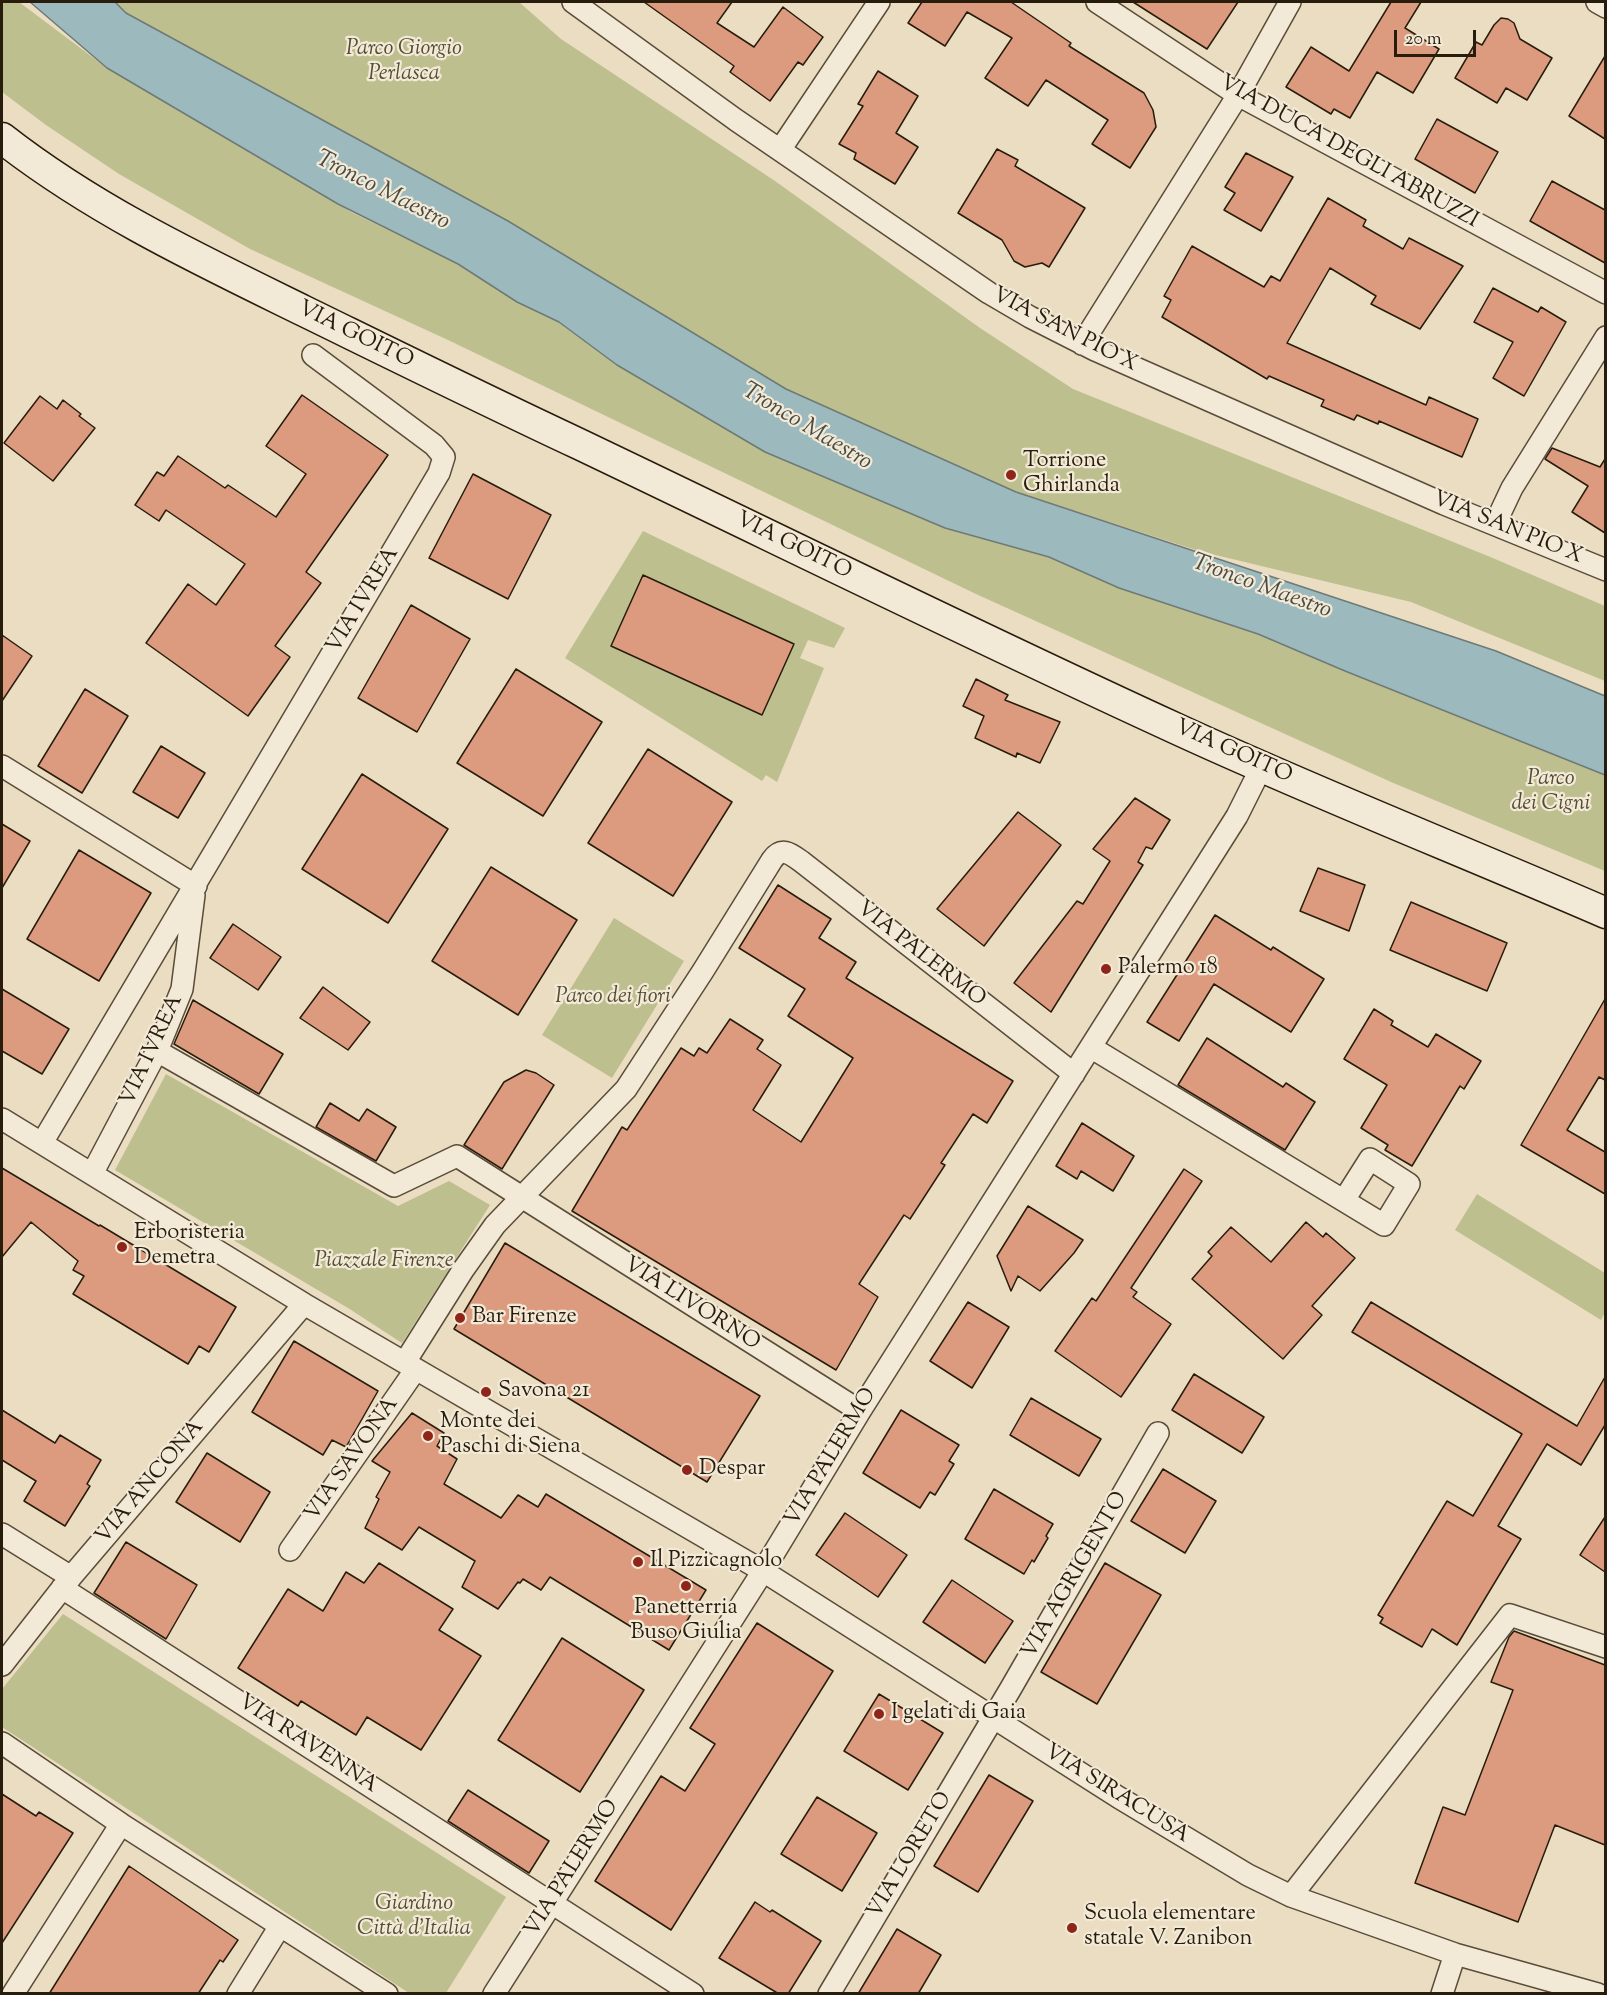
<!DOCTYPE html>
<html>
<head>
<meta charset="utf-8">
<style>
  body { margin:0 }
  #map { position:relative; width:1607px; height:1995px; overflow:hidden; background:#ebddc1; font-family:"Sorts Mill Goudy",serif }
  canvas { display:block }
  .frame { position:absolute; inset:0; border:3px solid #281c0c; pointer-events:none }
  .scale { position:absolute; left:1394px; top:30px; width:82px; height:27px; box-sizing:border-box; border:3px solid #281c0c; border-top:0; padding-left:8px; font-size:18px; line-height:21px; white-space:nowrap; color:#281c0c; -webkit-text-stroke:4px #f2e9d7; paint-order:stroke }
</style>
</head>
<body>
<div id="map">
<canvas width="1607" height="1995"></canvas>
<div class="frame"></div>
<div class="scale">20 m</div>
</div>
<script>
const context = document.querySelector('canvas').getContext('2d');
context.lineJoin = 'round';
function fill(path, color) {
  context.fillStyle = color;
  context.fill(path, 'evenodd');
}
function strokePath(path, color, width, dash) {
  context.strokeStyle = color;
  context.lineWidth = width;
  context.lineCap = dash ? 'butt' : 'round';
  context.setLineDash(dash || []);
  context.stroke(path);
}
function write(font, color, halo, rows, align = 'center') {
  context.font = font + ' "Sorts Mill Goudy",serif';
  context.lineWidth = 4.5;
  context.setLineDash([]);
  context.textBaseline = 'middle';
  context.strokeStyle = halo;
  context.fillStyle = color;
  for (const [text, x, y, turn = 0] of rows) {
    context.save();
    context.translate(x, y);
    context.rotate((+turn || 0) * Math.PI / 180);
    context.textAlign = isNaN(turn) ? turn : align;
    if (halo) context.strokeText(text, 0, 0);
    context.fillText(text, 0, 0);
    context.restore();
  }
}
const green = new Path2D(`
  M 2,2 L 19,2 L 107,68 L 232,138 L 351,212 L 458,264 L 517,302 L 559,322 L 617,365 L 765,452 L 945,528 L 1049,557 L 1119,588 L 1258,634 L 1605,757 L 1605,871 L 1391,782 L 976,594 L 448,340 L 250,249 L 119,174 L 46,125 L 2,92 Z
  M 114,2 L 519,2 L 561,39 L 775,181 L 980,328 L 1073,389 L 1488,556 L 1605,606 L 1605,681 L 1411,602 L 1199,551 L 1016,492 L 786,389 L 508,221 L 125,13 Z
  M 643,531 L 845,628 L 834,648 L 808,640 L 800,658 L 824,668 L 777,782 L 766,775 L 762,781 L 565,658 Z
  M 614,918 L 684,961 L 612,1078 L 542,1035 Z
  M 166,1074 L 398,1206 L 449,1181 L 490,1205 L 402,1343 L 348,1308 L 115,1170 Z
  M 1477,1194 L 1605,1273 L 1605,1312 L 1601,1320 L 1455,1230 Z
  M 63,1614 L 506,1897 L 446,1993 L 409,1993 L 2,1727 L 2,1689 Z`);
const water = new Path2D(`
  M 30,2 L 115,2 L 126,13 L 508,221 L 786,389 L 1016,492 L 1496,651 L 1605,696 L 1605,775 L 1345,671 L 1258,634 L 1119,588 L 1049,557 L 945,528 L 765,452 L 617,365 L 559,322 L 517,302 L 458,264 L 338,204 L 107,68 Z`);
const building = new Path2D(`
  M 644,2 L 732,2 L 717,23 L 754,47 L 783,7 L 823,37 L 803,65 L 798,62 L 770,101 L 730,72 L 734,66 Z
  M 922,2 L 1011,2 L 1071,43 L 1069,46 L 1144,93 L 1153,110 L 1156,127 L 1130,168 L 1092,144 L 1108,120 L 1046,80 L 1028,106 L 985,78 L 1012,38 L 967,12 L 945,46 L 908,23 Z
  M 1133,2 L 1238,2 L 1207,49 Z
  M 1391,2 L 1421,2 L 1405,28 L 1439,49 L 1413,93 L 1377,72 L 1350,118 L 1334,109 L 1331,114 L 1286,87 L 1311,47 L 1349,71 Z
  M 1501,18 L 1508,19 L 1514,23 L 1520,39 L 1552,58 L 1527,100 L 1506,88 L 1497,103 L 1455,78 L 1476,42 L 1482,45 L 1494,25 Z
  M 1605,56 L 1605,139 L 1569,116 Z
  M 878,71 L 918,96 L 896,133 L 918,147 L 895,184 L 854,159 L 856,153 L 839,144 L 863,106 L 858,104 Z
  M 1437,119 L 1498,152 L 1475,193 L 1415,159 Z
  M 997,149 L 1018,160 L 1015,166 L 1085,208 L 1049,267 L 1042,263 L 1025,267 L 1014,261 L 1002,240 L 958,213 Z
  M 1246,153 L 1293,177 L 1261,231 L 1224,210 L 1235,193 L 1225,187 Z
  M 1552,181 L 1605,210 L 1605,263 L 1530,221 Z
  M 1328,198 L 1366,220 L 1363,226 L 1403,249 L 1409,238 L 1463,266 L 1420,329 L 1371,304 L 1376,296 L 1330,268 L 1287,343 L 1426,405 L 1429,397 L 1478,419 L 1462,457 L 1379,421 L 1378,424 L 1357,415 L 1354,420 L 1321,406 L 1324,400 L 1269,376 L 1267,379 L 1162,317 L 1171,300 L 1164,296 L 1192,246 L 1264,287 L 1271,276 L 1280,281 Z
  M 1493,288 L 1538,312 L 1541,307 L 1566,322 L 1524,396 L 1493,378 L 1513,342 L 1474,322 Z
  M 302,395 L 388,455 L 306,572 L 321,583 L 275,646 L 290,657 L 248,716 L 146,643 L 188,584 L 216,605 L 245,564 L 166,510 L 159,521 L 135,505 L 157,472 L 164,476 L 178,456 L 225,488 L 228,485 L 276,517 L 306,474 L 266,446 Z
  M 40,396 L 57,409 L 63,400 L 81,414 L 79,416 L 95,428 L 53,481 L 4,443 Z
  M 1552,448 L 1600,467 L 1605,459 L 1605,533 L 1572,512 L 1588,486 L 1545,459 Z
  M 473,474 L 551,515 L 508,599 L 429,558 Z
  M 643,575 L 794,644 L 762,715 L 611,646 Z
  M 411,605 L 470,639 L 417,732 L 358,698 Z
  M 2,635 L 32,656 L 2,701 Z
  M 516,669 L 602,722 L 543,816 L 457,763 Z
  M 976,679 L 1008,695 L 1005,700 L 1060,722 L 1040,763 L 1017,753 L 1016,757 L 975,738 L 984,716 L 963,706 Z
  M 85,689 L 128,716 L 82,793 L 38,766 Z
  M 161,746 L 205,773 L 178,818 L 133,792 Z
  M 648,749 L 732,802 L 673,896 L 588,843 Z
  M 362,774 L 448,829 L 388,923 L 302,869 Z
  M 1135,798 L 1170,820 L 1152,849 L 1146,847 L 1138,862 L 1143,865 L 1051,1012 L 1014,983 L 1077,901 L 1083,904 L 1110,861 L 1093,849 Z
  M 1018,812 L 1061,845 L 984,946 L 937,909 Z
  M 2,824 L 30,841 L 2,888 Z
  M 79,850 L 151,893 L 99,981 L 27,939 Z
  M 491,867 L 577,920 L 518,1015 L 432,961 Z
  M 1318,868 L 1365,885 L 1349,931 L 1300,911 Z
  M 778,885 L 831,919 L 819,938 L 856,962 L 846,978 L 1013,1081 L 987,1123 L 973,1114 L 941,1163 L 945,1165 L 910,1219 L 904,1215 L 859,1284 L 878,1297 L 836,1370 L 572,1211 L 622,1127 L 627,1130 L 681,1048 L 694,1056 L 699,1048 L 707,1053 L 730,1019 L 763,1040 L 757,1049 L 781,1065 L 753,1110 L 801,1142 L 853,1058 L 788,1016 L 805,989 L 739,948 Z
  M 1411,902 L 1507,943 L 1487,991 L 1390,950 Z
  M 1215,915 L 1271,950 L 1273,947 L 1324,979 L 1291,1032 L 1214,984 L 1179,1041 L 1147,1022 Z
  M 233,924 L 281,957 L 258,990 L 210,958 Z
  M 323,987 L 370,1022 L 348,1050 L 300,1018 Z
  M 2,989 L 69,1029 L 42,1074 L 2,1051 Z
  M 1605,999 L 1605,1080 L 1599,1077 L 1567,1130 L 1605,1152 L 1605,1194 L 1521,1145 Z
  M 193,1000 L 283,1054 L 259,1094 L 174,1044 Z
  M 1374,1009 L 1393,1021 L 1391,1025 L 1428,1047 L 1436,1034 L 1481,1061 L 1464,1089 L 1460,1086 L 1412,1166 L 1385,1150 L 1388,1145 L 1361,1128 L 1387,1085 L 1344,1059 Z
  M 1207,1038 L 1283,1087 L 1286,1083 L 1315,1102 L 1285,1150 L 1178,1085 Z
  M 526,1070 L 536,1073 L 554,1085 L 502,1169 L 464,1145 L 504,1082 Z
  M 330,1103 L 359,1121 L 367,1109 L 396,1127 L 376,1161 L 316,1127 Z
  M 1082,1123 L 1134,1156 L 1113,1191 L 1081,1171 L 1077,1179 L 1056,1166 Z
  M 2,1168 L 99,1226 L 100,1225 L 236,1307 L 209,1352 L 199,1346 L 188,1364 L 73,1294 L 84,1276 L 73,1270 L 78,1261 L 31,1222 L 2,1257 Z
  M 1184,1169 L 1202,1181 L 1131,1288 L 1137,1292 L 1133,1297 L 1171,1324 L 1121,1397 L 1055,1351 L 1092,1298 L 1096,1301 Z
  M 1028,1206 L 1083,1240 L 1074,1253 L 1040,1291 L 1018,1276 L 1011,1291 L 997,1256 Z
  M 1306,1222 L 1323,1237 L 1326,1233 L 1355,1258 L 1312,1306 L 1322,1315 L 1283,1359 L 1192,1279 L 1212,1256 L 1208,1252 L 1231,1227 L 1271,1262 Z
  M 505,1243 L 760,1396 L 707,1482 L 454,1329 Z
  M 968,1302 L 1009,1327 L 972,1388 L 930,1361 Z
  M 1371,1302 L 1577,1426 L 1605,1377 L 1605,1425 L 1581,1465 L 1547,1444 L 1498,1526 L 1521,1539 L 1457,1645 L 1432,1629 L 1422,1647 L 1380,1623 L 1383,1618 L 1378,1615 L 1447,1501 L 1473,1516 L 1522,1434 L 1352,1332 Z
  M 294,1341 L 378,1391 L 346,1447 L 332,1440 L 323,1455 L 252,1412 Z
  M 1194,1374 L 1264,1417 L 1242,1453 L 1172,1410 Z
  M 1031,1398 L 1101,1439 L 1079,1476 L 1010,1435 Z
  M 2,1410 L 55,1443 L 60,1435 L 101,1460 L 87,1484 L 90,1486 L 65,1526 L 24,1501 L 36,1481 L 2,1460 Z
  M 901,1410 L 959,1445 L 949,1461 L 954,1464 L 935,1495 L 930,1492 L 920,1508 L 863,1473 Z
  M 412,1413 L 444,1433 L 437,1446 L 457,1459 L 444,1484 L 501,1518 L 518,1495 L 538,1507 L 546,1494 L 706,1590 L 669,1650 L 550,1577 L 541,1590 L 523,1579 L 520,1583 L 518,1582 L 498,1609 L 462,1587 L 475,1561 L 419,1527 L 402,1550 L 365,1528 L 379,1499 L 376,1497 L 390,1472 L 372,1461 Z
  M 207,1453 L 270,1492 L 240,1542 L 176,1502 Z
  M 1163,1469 L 1216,1501 L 1185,1553 L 1131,1521 Z
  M 994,1489 L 1053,1524 L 1046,1536 L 1048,1538 L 1034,1562 L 1032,1560 L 1024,1574 L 965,1539 Z
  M 845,1513 L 907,1555 L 878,1597 L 816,1555 Z
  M 1605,1517 L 1605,1572 L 1580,1555 Z
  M 126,1542 L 197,1585 L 166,1639 L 94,1593 Z
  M 379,1563 L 453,1609 L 439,1630 L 481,1656 L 421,1750 L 367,1717 L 356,1735 L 301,1701 L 298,1706 L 238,1668 L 288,1589 L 323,1611 L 346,1572 L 364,1583 Z
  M 1105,1563 L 1161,1595 L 1097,1704 L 1041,1672 Z
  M 952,1580 L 1013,1621 L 985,1663 L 923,1622 Z
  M 757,1623 L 833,1671 L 671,1930 L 595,1881 L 661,1776 L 685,1791 L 715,1744 L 690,1728 Z
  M 1514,1631 L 1605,1665 L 1605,1845 L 1555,1825 L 1518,1922 L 1415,1883 L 1443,1807 L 1465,1815 L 1513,1690 L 1491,1682 L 1509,1637 Z
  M 562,1638 L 644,1690 L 580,1792 L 498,1740 Z
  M 879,1694 L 943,1733 L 908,1790 L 844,1751 Z
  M 989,1775 L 1033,1801 L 978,1892 L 934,1866 Z
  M 468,1790 L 549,1841 L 529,1873 L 448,1821 Z
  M 2,1794 L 36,1816 L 39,1812 L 73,1833 L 2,1943 Z
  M 817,1797 L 877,1833 L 842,1891 L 781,1854 Z
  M 129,1866 L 238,1940 L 223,1962 L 220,1960 L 198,1994 L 49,1994 Z
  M 755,1902 L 770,1912 L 772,1910 L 821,1941 L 788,1994 L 779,1994 L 719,1958 Z
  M 897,1929 L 941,1955 L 918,1994 L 858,1994 Z`);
const street = new Path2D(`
  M 573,2 L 736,120 L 989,293 L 1030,317 L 1095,350 L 1444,504 L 1606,570
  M 1097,2 L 1238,95 L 1606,293
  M 1597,2 L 1606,7
  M 780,150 L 879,2
  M 1082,344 L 1238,95 L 1290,2
  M 1495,524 L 1512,488 L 1606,337
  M 2,766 L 196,886
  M 1092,1048 L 1384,1225 L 1409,1184 L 1370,1159 L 1344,1200
  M 157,1051 L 394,1186 L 457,1156 L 860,1411
  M 2,1119 L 304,1304 L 763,1571 L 1118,1797 L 1248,1875 L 1291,1896 L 1455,1954 L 1598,1994
  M 42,1143 L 439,473 L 444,457 L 434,445 L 313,355
  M 92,1174 L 157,1051 L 182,989 L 194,895
  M 405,1362 L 463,1270 L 495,1225 L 626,1089 L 703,971 L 772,860 C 782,846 791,854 802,862 L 1074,1074
  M 2,1534 L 71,1577
  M 290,1550 L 416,1369
  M 62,1588 L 693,1994
  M 2,1665 L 71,1577 L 304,1304
  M 2,1743 L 121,1824 L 387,1994
  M 1291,1896 L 1510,1615 L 1606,1647
  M 13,1994 L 121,1824
  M 238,1994 L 280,1926
  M 494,1994 L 763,1571 L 860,1411 L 1237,816 L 1262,766
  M 829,1994 L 1011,1688 L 1158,1433
  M 1442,1994 L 1455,1954`);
const secondary = new Path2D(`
  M 2,138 C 94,210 200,260 304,311 C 396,356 487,401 579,444 C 778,539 976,637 1177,729 C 1318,794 1463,851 1606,913`);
const markers = [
  [1011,475,6,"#8f2418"],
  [1106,969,6,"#8f2418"],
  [122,1247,6,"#8f2418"],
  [460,1318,6,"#8f2418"],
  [486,1392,6,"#8f2418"],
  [428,1436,6,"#8f2418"],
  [687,1470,6,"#8f2418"],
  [638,1562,6,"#8f2418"],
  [686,1586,6,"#8f2418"],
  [879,1714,6,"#8f2418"],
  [1072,1928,6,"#8f2418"]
];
const parkNames = [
  ["Parco Giorgio",404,50],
  ["Perlasca",404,75],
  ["Parco",1551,780],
  ["dei Cigni",1551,805],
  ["Parco dei fiori",613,998],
  ["Piazzale Firenze",384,1262],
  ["Giardino",414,1905],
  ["Città d'Italia",414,1930]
];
const streetNames = [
  ["VIA DUCA DEGLI ABRUZZI",1348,153,29],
  ["VIA SAN PIO X",1064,331,27],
  ["VIA GOITO",355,336,26],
  ["VIA SAN PIO X",1507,529,22],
  ["VIA GOITO",793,547,26],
  ["VIA IVREA",364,601,-59],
  ["VIA GOITO",1233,753,24],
  ["VIA PALERMO",920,955,38],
  ["VIA IVREA",153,1051,-65],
  ["VIA LIVORNO",691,1305,32],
  ["VIA PALERMO",832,1458,-59],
  ["VIA SAVONA",353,1460,-55],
  ["VIA ANCONA",151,1483,-50],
  ["VIA AGRIGENTO",1076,1576,-60],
  ["VIA RAVENNA",307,1745,33],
  ["VIA SIRACUSA",1116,1795,32],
  ["VIA LORETO",911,1856,-59],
  ["VIA PALERMO",573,1869,-58]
];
const poiNames = [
  ["Torrione",1023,462],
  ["Ghirlanda",1023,487],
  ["Palermo 18",1118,969],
  ["Erboristeria",134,1234],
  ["Demetra",134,1259],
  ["Bar Firenze",472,1318],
  ["Savona 21",498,1392],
  ["Monte dei",440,1423],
  ["Paschi di Siena",440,1448],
  ["Despar",699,1470],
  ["Il Pizzicagnolo",650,1562],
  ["Panetterria",686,1609,"center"],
  ["Buso Giulia",686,1634,"center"],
  ["I gelati di Gaia",891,1714],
  ["Scuola elementare",1084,1915],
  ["statale V. Zanibon",1084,1940]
];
const waterNames = [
  ["Tronco Maestro",382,192,27],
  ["Tronco Maestro",806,428,31],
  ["Tronco Maestro",1261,588,20]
];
fill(green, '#bdbf8f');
fill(water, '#9cb9bd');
strokePath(water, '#6e7a76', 1.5);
fill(building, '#dc9b7f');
strokePath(building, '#281c0c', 1.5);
strokePath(street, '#594c39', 24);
strokePath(secondary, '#281c0c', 33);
strokePath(street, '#f2e9d7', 21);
strokePath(secondary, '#f2e9d7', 30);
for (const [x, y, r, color] of markers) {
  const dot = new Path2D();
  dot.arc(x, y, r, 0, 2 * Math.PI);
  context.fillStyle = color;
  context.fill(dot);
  strokePath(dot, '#f2e9d7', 2);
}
write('italic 22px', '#554d33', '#f2e9d7', parkNames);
write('22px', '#281c0c', '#f2e9d7', streetNames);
write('22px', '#281c0c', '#f2e9d7', poiNames, 'left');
write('italic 24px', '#4b4b41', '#f2e9d7', waterNames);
</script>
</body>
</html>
